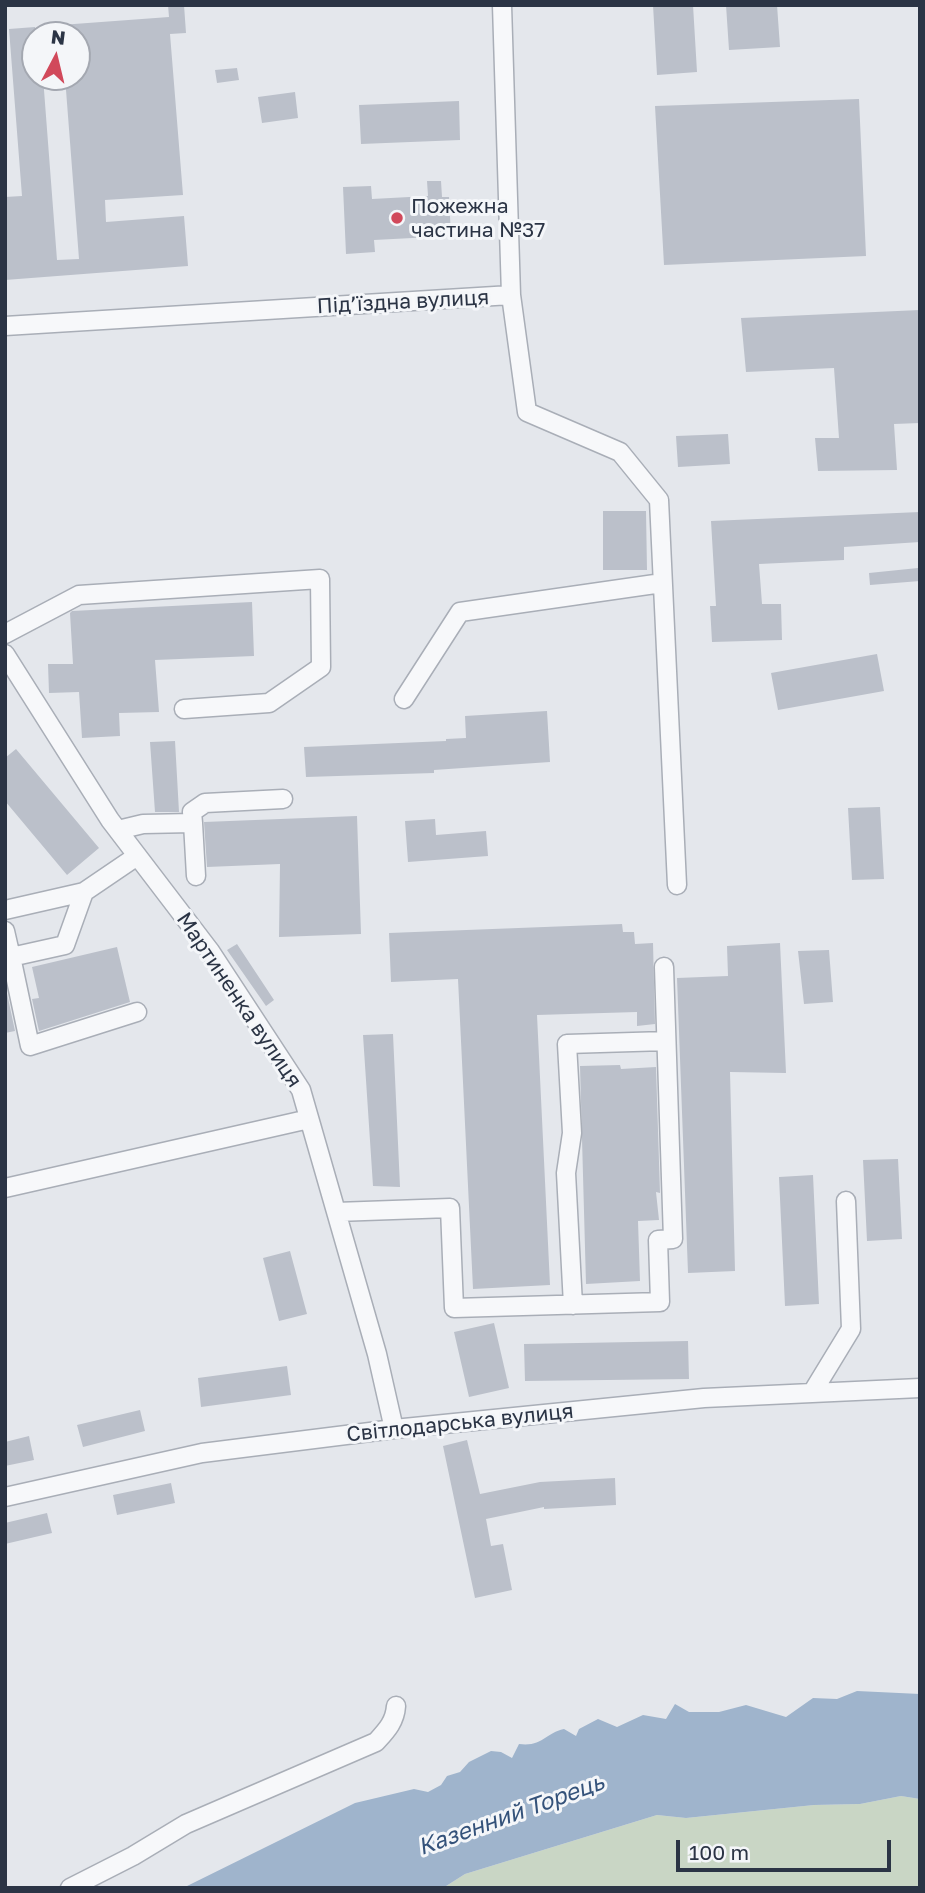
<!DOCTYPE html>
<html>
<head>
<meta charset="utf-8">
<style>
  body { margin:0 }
  #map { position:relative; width:925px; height:1893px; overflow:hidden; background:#e4e7ec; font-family:"Golos Text",sans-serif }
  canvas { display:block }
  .frame { position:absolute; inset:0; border:7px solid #2b3445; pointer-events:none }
  .north { position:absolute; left:21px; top:21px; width:70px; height:70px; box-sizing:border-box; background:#f4f6f9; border:2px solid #a4a8b1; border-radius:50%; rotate:7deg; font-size:19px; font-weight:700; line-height:28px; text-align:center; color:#2b3445 }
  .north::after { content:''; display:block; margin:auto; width:24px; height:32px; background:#d1495b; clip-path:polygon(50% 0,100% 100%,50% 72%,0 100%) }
  .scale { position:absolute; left:676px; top:1840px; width:215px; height:32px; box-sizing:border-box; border:4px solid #2b3445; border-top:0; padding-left:9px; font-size:21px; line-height:24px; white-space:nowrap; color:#2b3445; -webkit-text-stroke:5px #f4f6f9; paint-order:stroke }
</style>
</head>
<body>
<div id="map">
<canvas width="925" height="1893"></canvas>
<div class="frame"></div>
<div class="north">N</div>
<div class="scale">100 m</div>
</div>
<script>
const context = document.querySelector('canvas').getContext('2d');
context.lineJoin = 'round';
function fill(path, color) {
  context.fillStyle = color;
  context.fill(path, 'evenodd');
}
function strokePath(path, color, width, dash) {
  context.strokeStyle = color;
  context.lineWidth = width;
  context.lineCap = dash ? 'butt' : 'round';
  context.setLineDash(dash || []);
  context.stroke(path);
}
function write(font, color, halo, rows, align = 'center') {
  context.font = font + ' "Golos Text",sans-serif';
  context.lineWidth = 6;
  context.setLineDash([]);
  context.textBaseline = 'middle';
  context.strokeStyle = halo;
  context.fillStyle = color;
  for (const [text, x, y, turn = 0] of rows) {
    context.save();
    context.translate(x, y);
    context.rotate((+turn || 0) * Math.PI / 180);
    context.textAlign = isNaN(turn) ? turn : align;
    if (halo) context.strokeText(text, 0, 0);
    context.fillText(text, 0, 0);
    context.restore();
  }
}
const green = new Path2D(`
  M 901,1796 L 920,1799 L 920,1888 L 443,1888 L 465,1874 L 657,1815 L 686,1818 L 814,1805 L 860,1804 Z`);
const water = new Path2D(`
  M 857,1691 L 920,1694 L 920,1799 L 901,1796 L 860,1804 L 814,1805 L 686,1818 L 657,1815 L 465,1874 L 443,1888 L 183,1888 L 355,1803 L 414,1789 L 428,1792 L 441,1785 L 447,1776 L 460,1772 L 469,1762 L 491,1751 L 501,1752 L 512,1758 L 519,1744 C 543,1747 545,1733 564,1729 L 576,1736 L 579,1729 L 598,1719 L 617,1727 L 643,1715 L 666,1719 L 675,1704 L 689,1712 L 719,1712 L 746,1705 L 786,1717 L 813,1698 L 837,1699 Z`);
const building = new Path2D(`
  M 168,5 L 184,5 L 186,33 L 170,34 L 183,195 L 105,200 L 106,222 L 184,216 L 188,266 L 5,280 L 5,197 L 22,196 L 9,29 L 35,27 L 35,77 L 43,77 L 57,260 L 79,259 L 65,77 L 77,77 L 77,35 L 47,35 L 47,26 L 169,17 Z
  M 653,5 L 693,5 L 697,72 L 657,75 Z
  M 726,5 L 777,5 L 780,47 L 729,50 Z
  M 237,68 L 239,80 L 217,83 L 215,70 Z
  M 295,92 L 298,118 L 262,123 L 258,97 Z
  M 859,99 L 866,256 L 664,265 L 655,106 Z
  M 459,101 L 460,140 L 361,144 L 359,105 Z
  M 427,181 L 441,181 L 442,197 L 449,197 L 451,236 L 374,240 L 375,252 L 346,254 L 343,187 L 371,186 L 372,199 L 428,196 Z
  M 920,310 L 920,423 L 894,424 L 897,470 L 818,471 L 815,438 L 839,438 L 834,368 L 746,372 L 741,318 Z
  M 728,434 L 730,464 L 678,467 L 676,436 Z
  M 603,511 L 646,511 L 647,570 L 603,570 Z
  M 920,512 L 920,542 L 844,547 L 844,560 L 759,564 L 762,604 L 781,604 L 782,640 L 712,642 L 710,606 L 716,606 L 711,521 Z
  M 918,568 L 920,581 L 870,585 L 869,573 Z
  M 252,602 L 254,656 L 155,660 L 159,712 L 119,713 L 120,736 L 82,738 L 79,692 L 49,693 L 48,664 L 73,664 L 70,613 L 72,611 Z
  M 877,654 L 884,691 L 778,710 L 771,673 Z
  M 547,711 L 550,762 L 434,770 L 434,773 L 306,777 L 304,747 L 446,741 L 446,739 L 466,738 L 465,716 Z
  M 175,741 L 179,812 L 155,812 L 150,742 Z
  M 16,749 L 99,848 L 67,875 L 5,801 L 5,758 Z
  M 880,807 L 884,879 L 852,880 L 848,808 Z
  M 357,816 L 361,934 L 279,937 L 280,864 L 207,867 L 204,822 Z
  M 435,819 L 436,835 L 486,831 L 488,856 L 408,862 L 405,821 Z
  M 622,924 L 623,932 L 634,932 L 635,944 L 653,943 L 655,1024 L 637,1026 L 637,1012 L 537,1015 L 550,1285 L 473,1289 L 458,979 L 391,982 L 389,933 Z
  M 780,943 L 786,1073 L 730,1072 L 735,1271 L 688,1273 L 677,978 L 728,976 L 727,946 Z
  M 237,944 L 274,1000 L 266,1006 L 227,950 Z
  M 117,947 L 130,1002 L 39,1031 L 32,999 L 39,998 L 32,967 Z
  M 829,950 L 833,1002 L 804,1004 L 798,951 Z
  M 5,984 L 15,1031 L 5,1033 Z
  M 393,1034 L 400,1187 L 373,1186 L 363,1035 Z
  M 620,1065 L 621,1069 L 656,1067 L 660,1193 L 656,1192 L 659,1220 L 638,1221 L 640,1281 L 586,1284 L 580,1066 Z
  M 898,1159 L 902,1239 L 867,1241 L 863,1160 Z
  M 813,1175 L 819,1304 L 785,1306 L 779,1177 Z
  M 290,1251 L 307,1314 L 279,1321 L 263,1258 Z
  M 494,1323 L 509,1388 L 469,1397 L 454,1332 Z
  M 688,1341 L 689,1379 L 525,1381 L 524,1344 Z
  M 287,1366 L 291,1395 L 201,1407 L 198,1378 Z
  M 140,1410 L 145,1431 L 83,1447 L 77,1425 Z
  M 29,1436 L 34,1460 L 5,1466 L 5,1442 Z
  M 467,1440 L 480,1494 L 540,1482 L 615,1478 L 616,1505 L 544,1509 L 544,1507 L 486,1519 L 491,1546 L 503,1544 L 512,1590 L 475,1598 L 443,1446 Z
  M 171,1483 L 175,1503 L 117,1515 L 113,1495 Z
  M 47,1513 L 52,1533 L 5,1544 L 5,1523 Z`);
const minor = new Path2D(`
  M 511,295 L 527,412 L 620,452 L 659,500 L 677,885
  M 5,326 L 511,295 L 502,5
  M 5,634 L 79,595 L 320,579 L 321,667 L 269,703 L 184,709
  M 5,654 L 110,820 L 210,951 L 301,1090 L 377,1354 L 394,1429
  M 404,699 L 460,612 L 662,583
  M 193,823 L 196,876
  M 118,830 L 143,824 L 193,823 L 192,812 L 205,803 L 283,799
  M 5,910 L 84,892 L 137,856
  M 5,931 L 13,966 L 10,966
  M 11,957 L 65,945 L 84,892
  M 13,966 L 30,1046 L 137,1012
  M 5,1188 L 309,1119
  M 336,1212 L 450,1208 L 454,1308 L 660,1302 L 658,1240 L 673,1239 L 664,967
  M 573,1305 L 566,1173 L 572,1133 L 567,1044 L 666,1041
  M 812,1393 L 851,1329 L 846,1201
  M 5,1497 L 202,1453 L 394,1429 L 704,1398 L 920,1388
  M 70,1888 L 133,1856 L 186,1824 L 376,1742 C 386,1731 395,1722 396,1706`);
const markers = [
  [397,218,7,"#d1495b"]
];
const poiNames = [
  ["Пожежна",411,206],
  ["частина №37",411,230]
];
const streetNames = [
  ["Під’їздна вулиця",403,302,-3],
  ["Мартиненка вулиця",239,1000,56],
  ["Світлодарська вулиця",460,1423,-6]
];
const waterNames = [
  ["Казенний Торець",511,1815,-20]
];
fill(green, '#c9d6c5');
fill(water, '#9fb4cc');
fill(building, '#bbc0ca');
strokePath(minor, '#a9aeb7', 21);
strokePath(minor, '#f7f8fa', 18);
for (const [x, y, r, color] of markers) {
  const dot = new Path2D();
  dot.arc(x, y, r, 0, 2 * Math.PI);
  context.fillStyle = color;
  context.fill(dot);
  strokePath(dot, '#f4f6f9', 2.5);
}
write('21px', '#2b3445', '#f4f6f9', poiNames, 'left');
write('21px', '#2b3445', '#f4f6f9', streetNames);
write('italic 23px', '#34527a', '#f4f6f9', waterNames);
</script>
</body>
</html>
